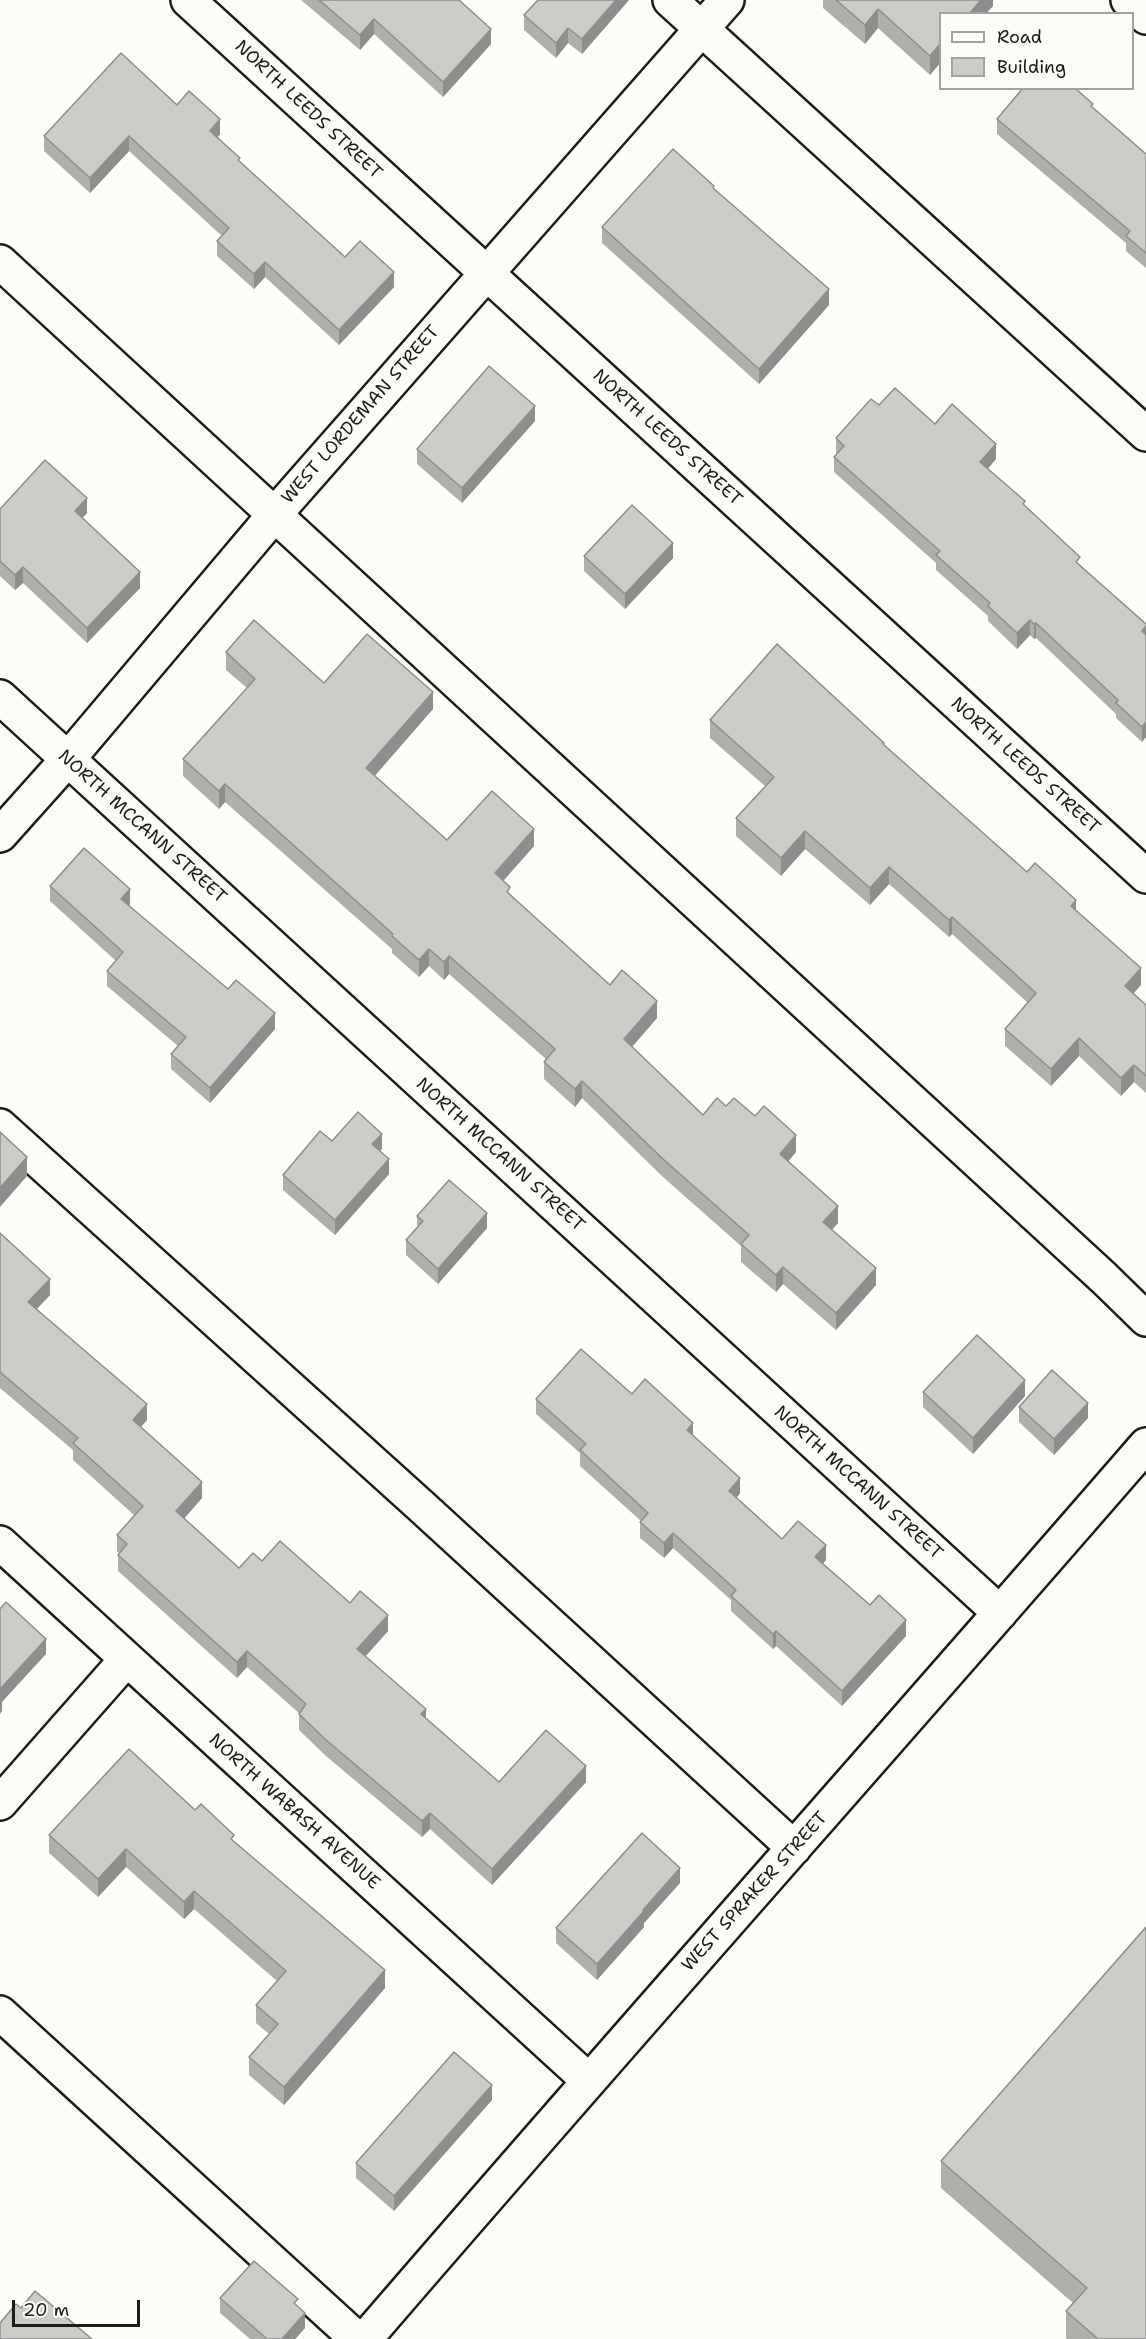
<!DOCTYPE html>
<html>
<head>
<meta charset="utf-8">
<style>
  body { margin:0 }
  #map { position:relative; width:1146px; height:2339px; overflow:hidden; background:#fdfcf7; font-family:"Shantell Sans",sans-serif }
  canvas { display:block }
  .legend { position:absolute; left:939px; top:12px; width:195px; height:78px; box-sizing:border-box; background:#fdfcf7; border:2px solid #a3a29f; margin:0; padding:8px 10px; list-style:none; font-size:18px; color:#1c1c1c }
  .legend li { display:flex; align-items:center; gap:12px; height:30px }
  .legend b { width:30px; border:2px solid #a3a29f }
  .scale { position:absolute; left:12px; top:2300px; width:128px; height:27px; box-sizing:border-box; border:3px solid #1c1c1c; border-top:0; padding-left:8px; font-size:18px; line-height:21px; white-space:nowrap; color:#1c1c1c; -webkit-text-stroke:4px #fdfcf7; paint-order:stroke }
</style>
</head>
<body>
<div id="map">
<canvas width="1146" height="2339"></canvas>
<ul class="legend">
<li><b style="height:8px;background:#fdfcf7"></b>Road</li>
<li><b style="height:16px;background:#cccbc8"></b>Building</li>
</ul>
<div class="scale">20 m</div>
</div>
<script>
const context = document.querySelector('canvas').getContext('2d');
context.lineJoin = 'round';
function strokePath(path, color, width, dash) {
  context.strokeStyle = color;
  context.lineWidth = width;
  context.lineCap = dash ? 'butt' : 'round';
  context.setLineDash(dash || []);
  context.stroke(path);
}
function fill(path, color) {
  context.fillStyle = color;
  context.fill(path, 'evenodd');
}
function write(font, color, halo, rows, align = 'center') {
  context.font = font + ' "Shantell Sans",sans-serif';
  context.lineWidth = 6;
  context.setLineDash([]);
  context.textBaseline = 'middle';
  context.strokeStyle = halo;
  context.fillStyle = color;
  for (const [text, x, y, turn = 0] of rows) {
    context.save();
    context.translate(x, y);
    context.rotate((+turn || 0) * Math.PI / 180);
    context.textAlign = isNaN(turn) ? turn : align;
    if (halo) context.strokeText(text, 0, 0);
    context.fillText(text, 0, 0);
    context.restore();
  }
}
const minor = new Path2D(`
  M 188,0 L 1146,876
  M 670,0 L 1146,434
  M 1128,0 L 1146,17
  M 0,262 L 1104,1278 L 1146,1319
  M 0,697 L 1000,1613
  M 0,835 L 68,759 L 275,514 L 727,0
  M 0,1126 L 421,1506 L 794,1848
  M 0,1543 L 588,2080
  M 0,1803 L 126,1660
  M 0,2013 L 357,2339
  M 365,2339 C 623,2039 887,1744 1146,1445`);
const wall = new Path2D(`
  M 301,0 L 459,0 L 491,44 L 443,97 L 374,34 L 360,50 Z
  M 538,0 L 629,0 L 582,54 L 568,43 L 556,58 L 524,30 L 524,15 Z
  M 823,0 L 993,0 L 993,6 L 940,14 L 940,63 L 930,75 L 878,28 L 865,44 L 823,8 Z
  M 177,105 L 220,134 L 218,137 L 240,162 L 345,257 L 394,287 L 339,345 L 265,277 L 254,289 L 217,256 L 217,241 L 222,236 L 129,151 L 90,193 L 44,151 L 44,136 Z
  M 1093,108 L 1146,154 L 1146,268 L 1126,251 L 1126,243 L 997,134 L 997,119 Z
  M 714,189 L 829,305 L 759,384 L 602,243 L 602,227 Z
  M 879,405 L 935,424 L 996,459 L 988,469 L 1025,506 L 1080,565 L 1146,624 L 1146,737 L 1142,742 L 1116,718 L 1116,714 L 1036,638 L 1034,639 L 1030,635 L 1017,649 L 988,621 L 988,616 L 936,570 L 936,563 L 834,472 L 834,457 L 837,454 L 836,453 L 836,438 Z
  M 535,421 L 462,503 L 417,464 L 417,449 Z
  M 0,509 L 87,513 L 82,518 L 140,588 L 87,643 L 23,583 L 15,590 L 0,576 Z
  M 584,556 L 673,558 L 625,609 L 584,571 Z
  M 226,652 L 324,683 L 433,709 L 374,776 L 447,840 L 534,846 L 503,881 L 510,895 L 610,985 L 657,1018 L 632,1047 L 703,1115 L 726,1106 L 796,1152 L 788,1161 L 838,1223 L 832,1230 L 876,1285 L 836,1330 L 783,1284 L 776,1292 L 741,1262 L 741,1246 L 663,1177 L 582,1098 L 575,1107 L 544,1079 L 544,1062 L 546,1059 L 449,974 L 444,980 L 429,966 L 419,977 L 392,953 L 392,949 L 225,802 L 219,809 L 183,776 L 183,759 L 247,688 L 226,670 Z
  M 710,720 L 884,745 L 1027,872 L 1076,911 L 1141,985 L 1133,993 L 1146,1005 L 1146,1093 L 1134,1082 L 1121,1096 L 1079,1056 L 1051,1086 L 1005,1046 L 1005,1029 L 1028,1003 L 952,934 L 949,937 L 889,884 L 870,905 L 805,849 L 781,876 L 736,836 L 736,818 L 765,786 L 710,738 Z
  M 50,886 L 130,904 L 129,906 L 275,1029 L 210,1103 L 171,1069 L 171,1054 L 178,1046 L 107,986 L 107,971 L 116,961 L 50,901 Z
  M 332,1141 L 382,1149 L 380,1151 L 389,1174 L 335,1235 L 283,1190 L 283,1175 Z
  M 417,1216 L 487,1228 L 438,1284 L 406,1255 L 406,1240 L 417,1228 Z
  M 0,1233 L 50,1295 L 37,1309 L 147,1420 L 141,1427 L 202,1498 L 184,1518 L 239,1568 L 262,1561 L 350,1603 L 388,1631 L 365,1656 L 426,1718 L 499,1782 L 586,1782 L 492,1885 L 430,1829 L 422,1837 L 326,1756 L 299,1730 L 299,1713 L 247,1667 L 237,1678 L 118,1571 L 118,1555 L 119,1553 L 117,1551 L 117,1535 L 134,1515 L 73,1460 L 73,1450 L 0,1388 Z
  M 923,1392 L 1025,1396 L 973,1454 L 923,1407 Z
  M 632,1394 L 693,1435 L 740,1493 L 737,1498 L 782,1539 L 826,1560 L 823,1563 L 870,1605 L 906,1636 L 842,1706 L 776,1646 L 773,1649 L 731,1611 L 731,1600 L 673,1548 L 664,1558 L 640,1538 L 640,1522 L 641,1521 L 580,1466 L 580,1453 L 536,1414 L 536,1399 Z
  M 1019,1407 L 1088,1418 L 1054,1455 L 1019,1422 Z
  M 195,1810 L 234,1841 L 385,1988 L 284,2105 L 249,2075 L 249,2057 L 269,2034 L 256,2023 L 256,2005 L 277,1981 L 194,1909 L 184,1919 L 126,1867 L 98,1897 L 49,1853 L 49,1835 Z
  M 680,1883 L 644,1923 L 644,1927 L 597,1980 L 556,1943 L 556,1928 Z
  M 492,2100 L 394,2211 L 356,2178 L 356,2163 Z
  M 941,2161 L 1146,2339 L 1067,2339 L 1066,2338 L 1066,2311 L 1073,2303 L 941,2188 Z
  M 220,2298 L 298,2307 L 305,2328 L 295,2339 L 250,2339 L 220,2313 Z`);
const shadedWall = new Path2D(`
  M 616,0 L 629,0 L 582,54 L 582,39 Z
  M 981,0 L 993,0 L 993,6 L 986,14 L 969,14 Z
  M 878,9 L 878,28 L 865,44 L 865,25 Z
  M 374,19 L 374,34 L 360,50 L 360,35 Z
  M 568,28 L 568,43 L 556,58 L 556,43 Z
  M 491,29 L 491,44 L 443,97 L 443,82 Z
  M 940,44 L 940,63 L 930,75 L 930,56 Z
  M 220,119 L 220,134 L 210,146 L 210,131 Z
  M 129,136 L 129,151 L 90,193 L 90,178 Z
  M 265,262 L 265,277 L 254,289 L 254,274 Z
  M 394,272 L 394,287 L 339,345 L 339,330 Z
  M 829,289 L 829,305 L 759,384 L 759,369 Z
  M 535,406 L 535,421 L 462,503 L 462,488 Z
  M 996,444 L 996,459 L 980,477 L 980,462 Z
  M 87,498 L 87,513 L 75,526 L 75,511 Z
  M 673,543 L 673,558 L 625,609 L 625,594 Z
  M 23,567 L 23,583 L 15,590 L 15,575 Z
  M 140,572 L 140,588 L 87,643 L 87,628 Z
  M 1030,620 L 1030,635 L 1017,649 L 1017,633 Z
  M 1036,623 L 1036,638 L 1034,639 L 1034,624 Z
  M 1146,626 L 1146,641 L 1142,631 Z
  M 433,692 L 433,709 L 366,786 L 366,768 Z
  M 1146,722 L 1146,737 L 1142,742 L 1142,727 Z
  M 225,784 L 225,802 L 219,809 L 219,791 Z
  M 534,829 L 534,846 L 495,890 L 495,873 Z
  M 805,831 L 805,849 L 781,876 L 781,858 Z
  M 889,867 L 889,884 L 870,905 L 870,888 Z
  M 130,889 L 130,904 L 121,915 L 121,899 Z
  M 1076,900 L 1076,917 L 1071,906 Z
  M 952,917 L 952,934 L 949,937 L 949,920 Z
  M 429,949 L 429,966 L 419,977 L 419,960 Z
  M 449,956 L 449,974 L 444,980 L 444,962 Z
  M 1141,968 L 1141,985 L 1125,1003 L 1125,986 Z
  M 657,1001 L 657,1018 L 624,1056 L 624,1039 Z
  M 275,1013 L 275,1029 L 210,1103 L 210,1088 Z
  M 1079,1038 L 1079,1056 L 1051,1086 L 1051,1069 Z
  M 1134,1065 L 1134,1082 L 1121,1096 L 1121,1078 Z
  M 582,1081 L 582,1098 L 575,1107 L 575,1089 Z
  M 382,1134 L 382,1149 L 372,1160 L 372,1144 Z
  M 796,1135 L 796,1152 L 780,1171 L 780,1154 Z
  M 27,1157 L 27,1176 L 0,1207 L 0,1188 Z
  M 389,1159 L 389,1174 L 335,1235 L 335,1220 Z
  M 838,1206 L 838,1223 L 823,1239 L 823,1222 Z
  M 487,1213 L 487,1228 L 438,1284 L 438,1269 Z
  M 783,1267 L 783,1284 L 776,1292 L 776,1275 Z
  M 876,1268 L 876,1285 L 836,1330 L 836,1313 Z
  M 50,1279 L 50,1295 L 28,1318 L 28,1302 Z
  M 1025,1380 L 1025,1396 L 973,1454 L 973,1438 Z
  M 1088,1403 L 1088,1418 L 1054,1455 L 1054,1439 Z
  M 147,1404 L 147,1420 L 133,1436 L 133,1420 Z
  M 693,1423 L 693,1438 L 687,1430 Z
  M 740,1478 L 740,1493 L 729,1507 L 729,1491 Z
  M 202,1482 L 202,1498 L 176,1528 L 176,1511 Z
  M 673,1533 L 673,1548 L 664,1558 L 664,1543 Z
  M 826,1545 L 826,1560 L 815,1572 L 815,1557 Z
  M 388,1615 L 388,1631 L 357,1666 L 357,1649 Z
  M 906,1620 L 906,1636 L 842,1706 L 842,1691 Z
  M 776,1631 L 776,1646 L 773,1649 L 773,1634 Z
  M 46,1639 L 46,1654 L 2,1702 L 2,1711 L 0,1714 L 0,1689 Z
  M 247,1651 L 247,1667 L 237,1678 L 237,1662 Z
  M 426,1709 L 426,1725 L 421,1714 Z
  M 586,1766 L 586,1782 L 492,1885 L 492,1869 Z
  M 430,1813 L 430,1829 L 422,1837 L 422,1821 Z
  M 126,1849 L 126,1867 L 98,1897 L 98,1879 Z
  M 680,1868 L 680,1883 L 644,1923 L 644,1927 L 597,1980 L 597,1964 L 643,1910 Z
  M 194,1891 L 194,1909 L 184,1919 L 184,1902 Z
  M 385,1970 L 385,1988 L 284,2105 L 284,2087 Z
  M 492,2085 L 492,2100 L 394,2211 L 394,2196 Z
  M 305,2313 L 305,2328 L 295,2339 L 282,2339 Z`);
const building = new Path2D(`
  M 319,0 L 459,0 L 491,29 L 443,82 L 374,19 L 360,35 Z
  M 538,0 L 616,0 L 582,39 L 568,28 L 556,43 L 524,15 Z
  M 836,0 L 981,0 L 969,14 L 940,14 L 940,44 L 930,56 L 878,9 L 865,25 Z
  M 121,53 L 177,105 L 189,91 L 220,119 L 210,131 L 240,158 L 238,160 L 345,257 L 360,241 L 394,272 L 339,330 L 265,262 L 254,274 L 217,241 L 229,228 L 129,136 L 90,178 L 44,136 Z
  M 1023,88 L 1075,88 L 1093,104 L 1091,106 L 1146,154 L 1146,253 L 1126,236 L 1130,231 L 997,119 Z
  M 673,149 L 714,186 L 713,188 L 829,289 L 759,369 L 602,227 Z
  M 489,366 L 535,406 L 462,488 L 417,449 Z
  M 895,388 L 935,424 L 952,404 L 996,444 L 980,462 L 1025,501 L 1023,504 L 1080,557 L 1076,562 L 1146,624 L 1146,626 L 1142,631 L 1146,635 L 1146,722 L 1142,727 L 1116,703 L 1118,700 L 1036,623 L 1034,624 L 1030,620 L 1017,633 L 988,606 L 990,603 L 936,555 L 940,551 L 834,457 L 844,446 L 836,438 L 871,399 L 879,405 Z
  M 45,460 L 87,498 L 75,511 L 140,572 L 87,628 L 23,567 L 15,575 L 0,561 L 0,509 Z
  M 632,505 L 673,543 L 625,594 L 584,556 Z
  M 254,620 L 324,683 L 367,634 L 433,692 L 366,768 L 447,840 L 492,791 L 534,829 L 495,873 L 510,887 L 507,892 L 610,985 L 622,970 L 657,1001 L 624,1039 L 703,1115 L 717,1098 L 726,1106 L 734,1098 L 755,1116 L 764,1106 L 796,1135 L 780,1154 L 838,1206 L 823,1222 L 876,1268 L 836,1313 L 783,1267 L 776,1275 L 741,1244 L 749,1235 L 663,1159 L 582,1081 L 575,1089 L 544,1062 L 555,1049 L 449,956 L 444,962 L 429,949 L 419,960 L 392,936 L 393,934 L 225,784 L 219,791 L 183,759 L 255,679 L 226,652 Z
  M 777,644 L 884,743 L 883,744 L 1027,872 L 1035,863 L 1076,900 L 1071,906 L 1141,968 L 1125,986 L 1146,1005 L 1146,1076 L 1134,1065 L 1121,1078 L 1079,1038 L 1051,1069 L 1005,1029 L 1036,993 L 952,917 L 949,920 L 889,867 L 870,888 L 805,831 L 781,858 L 736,818 L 774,777 L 710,720 Z
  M 84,848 L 130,889 L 121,899 L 228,989 L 236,980 L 275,1013 L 210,1088 L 171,1054 L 186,1037 L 107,971 L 123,952 L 50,886 Z
  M 358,1112 L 382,1134 L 372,1144 L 389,1159 L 335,1220 L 283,1175 L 320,1131 L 332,1141 Z
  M 0,1132 L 27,1157 L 0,1188 Z
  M 449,1180 L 487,1213 L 438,1269 L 406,1240 L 423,1221 L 417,1216 Z
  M 0,1233 L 50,1279 L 28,1302 L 147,1404 L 133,1420 L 202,1482 L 176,1511 L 239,1568 L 253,1553 L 262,1561 L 280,1541 L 350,1603 L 360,1591 L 388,1615 L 357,1649 L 426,1709 L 421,1714 L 499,1782 L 546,1730 L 586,1766 L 492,1869 L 430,1813 L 422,1821 L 326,1740 L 299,1714 L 306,1704 L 247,1651 L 237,1662 L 118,1555 L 127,1544 L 117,1535 L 143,1506 L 73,1443 L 78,1438 L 0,1372 Z
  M 977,1335 L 1025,1380 L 973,1438 L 923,1392 Z
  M 581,1349 L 632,1394 L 645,1379 L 693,1423 L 687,1430 L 740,1478 L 729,1491 L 782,1539 L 798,1521 L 826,1545 L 815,1557 L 870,1605 L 879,1595 L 906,1620 L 842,1691 L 776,1631 L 773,1634 L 731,1596 L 736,1590 L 673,1533 L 664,1543 L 640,1522 L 648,1513 L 580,1450 L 586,1444 L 536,1399 Z
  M 1052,1370 L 1088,1403 L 1054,1439 L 1019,1407 Z
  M 6,1602 L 46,1639 L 0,1689 L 0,1609 Z
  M 129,1749 L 195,1810 L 201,1804 L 234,1835 L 231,1839 L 385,1970 L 284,2087 L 249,2057 L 278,2024 L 256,2005 L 286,1971 L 194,1891 L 184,1902 L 126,1849 L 98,1879 L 49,1835 Z
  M 642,1833 L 680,1868 L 643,1910 L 644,1911 L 597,1964 L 556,1928 Z
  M 1146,1927 L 1146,2339 L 1098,2339 L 1066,2311 L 1087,2288 L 941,2161 Z
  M 454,2052 L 492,2085 L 394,2196 L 356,2163 Z
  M 254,2261 L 298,2299 L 294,2303 L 305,2313 L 282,2339 L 267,2339 L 220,2298 Z
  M 35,2291 L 92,2339 L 0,2339 L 0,2323 L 16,2304 L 21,2308 Z`);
const streetNames = [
  ["NORTH LEEDS STREET",308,110,43],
  ["WEST LORDEMAN STREET",361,415,-49],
  ["NORTH LEEDS STREET",667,438,42],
  ["NORTH LEEDS STREET",1025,766,42],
  ["NORTH MCCANN STREET",142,827,42],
  ["NORTH MCCANN STREET",500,1155,42],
  ["NORTH MCCANN STREET",858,1483,42],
  ["NORTH WABASH AVENUE",294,1812,42],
  ["WEST SPRAKER STREET",755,1892,-48]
];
strokePath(minor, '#1c1c1c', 38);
strokePath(minor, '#fdfcf7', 33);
fill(wall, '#afafac');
fill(shadedWall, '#8f8e8c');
fill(building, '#cccbc8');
strokePath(building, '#8f8e8c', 1.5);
write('18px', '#1c1c1c', '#fdfcf7', streetNames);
</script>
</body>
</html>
